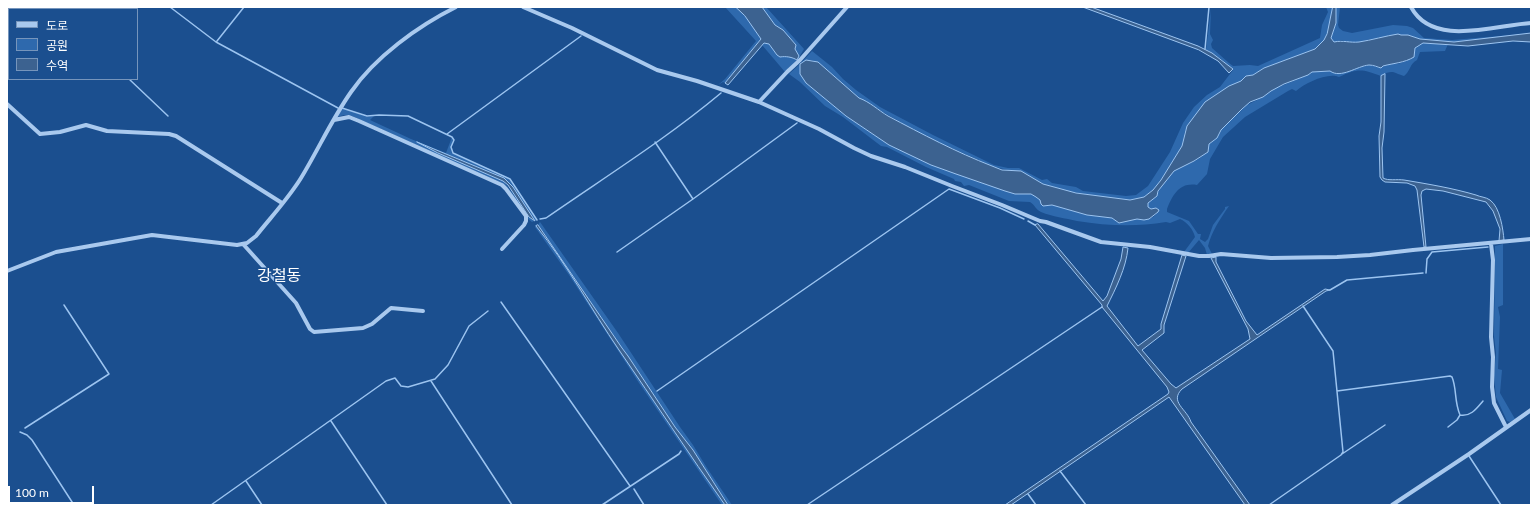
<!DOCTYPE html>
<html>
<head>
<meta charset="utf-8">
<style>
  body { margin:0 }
  #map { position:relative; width:1538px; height:512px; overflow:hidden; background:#1b4f8f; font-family:Lato,"Noto Sans KR",sans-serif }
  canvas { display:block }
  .frame { position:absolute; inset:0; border:8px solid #fff; pointer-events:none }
  .legend { position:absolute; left:8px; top:8px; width:130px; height:72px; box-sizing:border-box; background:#1b4f8f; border:1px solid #7695bc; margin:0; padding:5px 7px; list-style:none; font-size:12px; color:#fff }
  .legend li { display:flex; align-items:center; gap:8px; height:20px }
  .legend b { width:20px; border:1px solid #7695bc }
  .scale { position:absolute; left:8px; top:486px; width:86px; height:18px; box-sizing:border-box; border:2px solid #fff; border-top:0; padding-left:5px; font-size:12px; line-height:14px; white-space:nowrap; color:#fff; -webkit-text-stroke:3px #1b4f8f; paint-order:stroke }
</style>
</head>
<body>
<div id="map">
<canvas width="1538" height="512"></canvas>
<div class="frame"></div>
<ul class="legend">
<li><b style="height:5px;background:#a9c9ee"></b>도로</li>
<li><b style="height:11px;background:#2e69ad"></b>공원</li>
<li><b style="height:11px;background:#3c6290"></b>수역</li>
</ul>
<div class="scale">100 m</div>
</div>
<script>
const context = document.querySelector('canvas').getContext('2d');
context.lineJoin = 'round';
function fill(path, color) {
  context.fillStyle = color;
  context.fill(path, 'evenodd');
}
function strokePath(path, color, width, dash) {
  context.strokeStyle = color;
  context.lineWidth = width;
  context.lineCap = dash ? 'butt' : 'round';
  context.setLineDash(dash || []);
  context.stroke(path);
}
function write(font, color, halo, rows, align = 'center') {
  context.font = font + ' Lato,"Noto Sans KR",sans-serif';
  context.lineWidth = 3;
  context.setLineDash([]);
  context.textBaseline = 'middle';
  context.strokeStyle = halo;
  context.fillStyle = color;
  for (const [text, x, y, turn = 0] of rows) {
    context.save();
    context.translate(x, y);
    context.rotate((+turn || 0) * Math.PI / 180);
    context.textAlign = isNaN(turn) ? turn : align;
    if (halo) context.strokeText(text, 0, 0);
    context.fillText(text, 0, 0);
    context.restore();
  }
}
const green = new Path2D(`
  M 725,7 L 736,7 L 745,16 L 761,39 L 725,83 L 723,82 L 718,85 L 725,79 L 756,41 Z
  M 762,7 L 766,7 L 804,49 L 798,59 L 795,49 L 796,45 L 783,30 L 775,25 Z
  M 1326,7 L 1333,7 L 1333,9 L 1327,34 L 1324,40 L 1315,49 L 1264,68 L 1253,75 L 1246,76 L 1241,81 L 1225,89 L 1205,102 L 1185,131 L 1182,146 L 1161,180 L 1153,190 L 1144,197 L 1139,199 L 1130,200 L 1115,199 L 1067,191 L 1043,184 L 1031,177 L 1011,171 L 992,166 L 922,135 L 859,98 L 818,62 L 811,60 L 802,62 L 812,51 L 832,67 L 843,79 L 856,90 L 880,107 L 933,135 L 994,165 L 1008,168 L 1019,168 L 1042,180 L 1047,179 L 1052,183 L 1076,187 L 1083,191 L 1126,196 L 1136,195 L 1148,186 L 1170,152 L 1183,123 L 1194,107 L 1207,95 L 1220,87 L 1233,70 L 1221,59 L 1206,50 L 1211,9 L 1210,34 L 1213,40 L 1211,44 L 1212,48 L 1229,63 L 1233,66 L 1250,65 L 1258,66 L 1320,38 L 1322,25 L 1328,12 Z
  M 1336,7 L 1340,7 L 1338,25 L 1339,28 L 1343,31 L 1352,33 L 1393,25 L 1407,26 L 1413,28 L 1424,38 L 1452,40 L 1524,34 L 1469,41 L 1454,42 L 1417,39 L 1408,35 L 1371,39 L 1360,42 L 1347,42 L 1342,40 L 1334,42 L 1331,38 L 1336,23 Z
  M 764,43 L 769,44 L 777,55 L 782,57 C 786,54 793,58 797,60 L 785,72 L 762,45 Z
  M 1423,43 L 1448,44 L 1445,51 L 1420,52 L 1417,60 C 1410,63 1410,72 1404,76 C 1393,73 1393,69 1381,76 C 1362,69 1358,68 1339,77 C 1328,72 1305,83 1296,91 L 1292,89 L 1288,91 L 1245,117 L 1223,137 L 1210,159 L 1207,174 L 1197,185 C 1180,182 1173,194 1167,209 L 1167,212 L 1189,221 L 1198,234 L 1201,234 L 1200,239 L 1205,242 L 1208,239 L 1213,225 L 1225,209 L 1225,207 L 1229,206 C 1220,219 1212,231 1208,246 L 1212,254 L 1207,255 L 1205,248 L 1199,240 L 1188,253 L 1184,252 L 1195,237 C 1193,229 1187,222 1180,219 L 1170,223 L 1166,222 C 1136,227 1108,226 1077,221 C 1065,218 1053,217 1041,212 C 1036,210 1035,205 1030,202 L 1009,201 L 969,185 L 964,186 L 961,182 L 955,181 L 954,179 L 926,167 L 887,147 L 881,146 L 843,117 L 825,106 L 800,82 L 789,74 L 800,64 L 800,71 L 806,83 L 846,116 L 874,135 L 931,165 L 1005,191 L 1015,194 L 1031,194 L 1036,197 L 1048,206 L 1052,205 L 1087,215 L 1112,218 L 1119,223 C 1124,221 1130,220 1136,219 C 1146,218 1152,222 1159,210 L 1156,208 L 1151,209 L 1148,207 L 1148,203 L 1157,196 C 1159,188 1168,175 1175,170 C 1184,164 1199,162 1205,153 C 1207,150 1208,146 1209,144 C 1214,141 1220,136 1221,130 L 1247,105 L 1263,97 L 1274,89 L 1308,75 L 1312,72 L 1330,71 L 1345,72 L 1356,68 L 1370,65 L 1379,68 L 1391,64 L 1398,64 L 1406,61 L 1415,48 Z
  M 342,108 L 367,117 L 374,116 L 370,120 L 411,139 L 446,153 L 452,137 L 453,140 L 451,147 L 452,153 L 510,180 L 537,220 L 535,221 L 513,187 L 495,175 L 420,144 L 503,181 L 534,221 L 532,222 L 528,219 L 502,183 L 352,116 L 344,115 L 337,117 Z
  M 540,222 L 618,333 L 680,427 L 693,445 L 707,468 L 732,505 L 728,504 L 693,450 L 675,427 L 628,356 L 622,348 L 538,225 Z
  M 536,226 L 564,264 L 668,423 L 725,505 L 722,505 L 639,383 L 569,275 L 535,227 Z
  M 1503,244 L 1503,305 L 1498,307 L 1500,317 L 1498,369 L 1502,370 L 1500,393 L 1515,419 L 1510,422 L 1507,421 L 1496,397 L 1494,375 L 1496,353 L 1494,336 L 1495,246 Z`);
const water = new Path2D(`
  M 736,7 L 762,7 L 775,25 L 783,30 L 796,45 L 795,49 L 799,56 L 797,60 C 792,57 786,56 780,57 L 777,55 L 769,44 L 764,43 L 728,85 L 725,83 L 761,39 L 745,16 Z
  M 1083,7 L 1091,7 L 1198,46 L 1212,53 L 1233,69 L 1229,73 L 1218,61 L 1199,50 Z
  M 1333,7 L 1336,7 L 1336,23 L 1331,38 L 1334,42 C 1343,40 1350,43 1359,42 C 1372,40 1385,36 1398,34 L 1401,35 L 1408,35 L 1420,39 L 1454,42 L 1531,33 L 1531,42 L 1513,41 L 1468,46 L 1423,43 L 1415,48 L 1414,57 C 1404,63 1394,63 1383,66 L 1381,68 C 1377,67 1374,65 1369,65 C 1357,66 1341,79 1330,71 L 1312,72 L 1308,75 L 1284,84 L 1271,91 L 1263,97 L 1250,102 L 1242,109 L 1221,130 L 1217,138 L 1209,144 L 1208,152 L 1194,161 L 1174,171 L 1158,191 L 1157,196 L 1148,203 L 1148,207 L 1151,209 L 1156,208 L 1159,210 L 1158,212 L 1149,219 L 1144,220 L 1137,219 L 1119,223 L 1112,218 L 1087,215 L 1052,205 L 1043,206 L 1041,204 L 1040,200 L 1036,197 L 1031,194 L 1015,194 L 1005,191 L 956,174 L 931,165 L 889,145 L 846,116 L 806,83 L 800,74 L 800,64 L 806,60 L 818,62 L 859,98 C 870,102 878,110 888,116 C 922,134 956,152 992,166 L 1002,170 L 1021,171 L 1043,184 L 1076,193 L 1130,200 L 1144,197 L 1153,190 L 1161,180 L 1182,146 L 1187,126 L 1205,102 L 1229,86 L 1241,81 L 1246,76 L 1253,75 L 1264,68 L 1315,49 L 1324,40 L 1327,34 Z
  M 1385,74 L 1384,132 L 1382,148 L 1383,178 C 1388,181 1397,179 1404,180 C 1428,184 1452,188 1476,195 C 1480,197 1486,197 1490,200 C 1500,207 1503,229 1504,240 L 1499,241 L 1500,229 L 1493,211 L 1486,202 L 1443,191 L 1426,189 L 1422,191 L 1421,195 L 1426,247 L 1424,247 L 1417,190 L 1415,186 L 1407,183 L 1385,182 L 1382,180 L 1380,177 L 1379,136 L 1381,122 L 1381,76 Z
  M 417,142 L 504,178 L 513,187 L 535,221 L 529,217 L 508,185 L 503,181 L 438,153 Z
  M 1038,224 L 1103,301 L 1107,296 L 1121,259 L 1123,247 L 1128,248 C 1126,268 1116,288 1107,306 L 1138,346 L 1161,329 L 1161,324 L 1182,255 L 1186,256 L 1164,325 L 1164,333 L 1142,350 L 1171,384 L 1176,388 L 1250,339 L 1248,329 L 1211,258 L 1216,257 L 1216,262 L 1246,321 L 1257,335 L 1325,289 L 1330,290 L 1326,291 L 1182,389 C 1169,402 1187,409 1191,422 L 1250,505 L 1245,505 L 1169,397 L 1011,505 L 1005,505 L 1168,394 L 1169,392 L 1167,387 L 1102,307 L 1102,305 L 1035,225 Z
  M 538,225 L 622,348 L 628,356 L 675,427 L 693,450 L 728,505 L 725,505 C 689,454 654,401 619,350 C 591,309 567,264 536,226 Z`);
const stream = new Path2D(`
  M 53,7 L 55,9
  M 170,7 L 216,42 L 338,108
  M 50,9 L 52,7
  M 217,41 L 244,7
  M 1205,49 L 1209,7
  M 7,55 L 9,53
  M 129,79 L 168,116
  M 342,108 L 367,116 L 379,115 L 408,116 L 452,137 L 454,140 L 451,147 L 453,153 L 510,179 L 537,220
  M 447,134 L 581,36
  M 693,199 L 797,123
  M 540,219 L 546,218 C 605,177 666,139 721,93
  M 1028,221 L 1035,225
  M 617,252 L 693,199 L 655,142
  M 1426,273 L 1427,259 L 1432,252 L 1488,247
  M 1330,290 L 1347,280 L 1423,273
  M 501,302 L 630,486
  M 431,381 L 512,505
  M 657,391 L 949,189 L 1000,208 L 1024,219
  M 1337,391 L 1450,376 L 1452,377 C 1457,389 1454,401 1460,415 C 1471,417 1477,408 1483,401
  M 331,421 L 387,505
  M 1448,427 L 1457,420 L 1460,415
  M 25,428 L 109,374 L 64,305
  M 20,432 L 27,435 L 32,440 L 74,505
  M 1342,454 L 1385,425
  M 1469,456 L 1501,505
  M 1060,471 L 1086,505
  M 246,481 L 262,505
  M 634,489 L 644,505
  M 1028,494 L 1036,505
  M 211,505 L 386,381 L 395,378 L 401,386 L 408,387 L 435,379 L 448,365 L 469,326 L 488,311
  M 602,505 L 679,454 L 681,451
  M 807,505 L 1102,307
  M 1269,505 L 1341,455 L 1343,452 L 1333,351 L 1303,306`);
const minor = new Path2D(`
  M 523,7 L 572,28 L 657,70 L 697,81 L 759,102 L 819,129 L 854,148 L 871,156 L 905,167 L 952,186 L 1002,205 L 1040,221 L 1046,222 L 1101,242 L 1150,247 L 1199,256 L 1209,256 L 1221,254 L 1271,258 L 1337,257 L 1370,255 L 1413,250 L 1531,239
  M 1411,7 C 1433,48 1495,25 1531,23
  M 759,102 L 787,72 L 800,60 L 847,7
  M 7,104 L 40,134 L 60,132 L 86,125 L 107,131 L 169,134 L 176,136 L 282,203
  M 334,120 L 349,117 L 359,121 L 502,185 L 506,189 L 526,216 L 526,221 L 524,225 L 502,249
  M 243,244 L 296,303 L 310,329 L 314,332 L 363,328 L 372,324 L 391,308 L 423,311
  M 1491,244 L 1493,260 L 1491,337 L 1493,357 L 1492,387 L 1494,403 L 1506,427
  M 7,271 L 56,252 L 152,235 L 237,245 L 247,243 L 256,236 C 271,217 288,199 301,178 C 318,150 332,119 351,92 C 375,57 418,26 456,7
  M 1392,505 L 1469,454 L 1531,410`);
const quarterNames = [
  ["강철동",279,276]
];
fill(green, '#2e69ad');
fill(water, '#3c6290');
strokePath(water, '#9cc4f0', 1);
strokePath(stream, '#9cc4f0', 1.5);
strokePath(minor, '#a9c9ee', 4);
write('16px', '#fff', '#1b4f8f', quarterNames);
</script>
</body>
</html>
